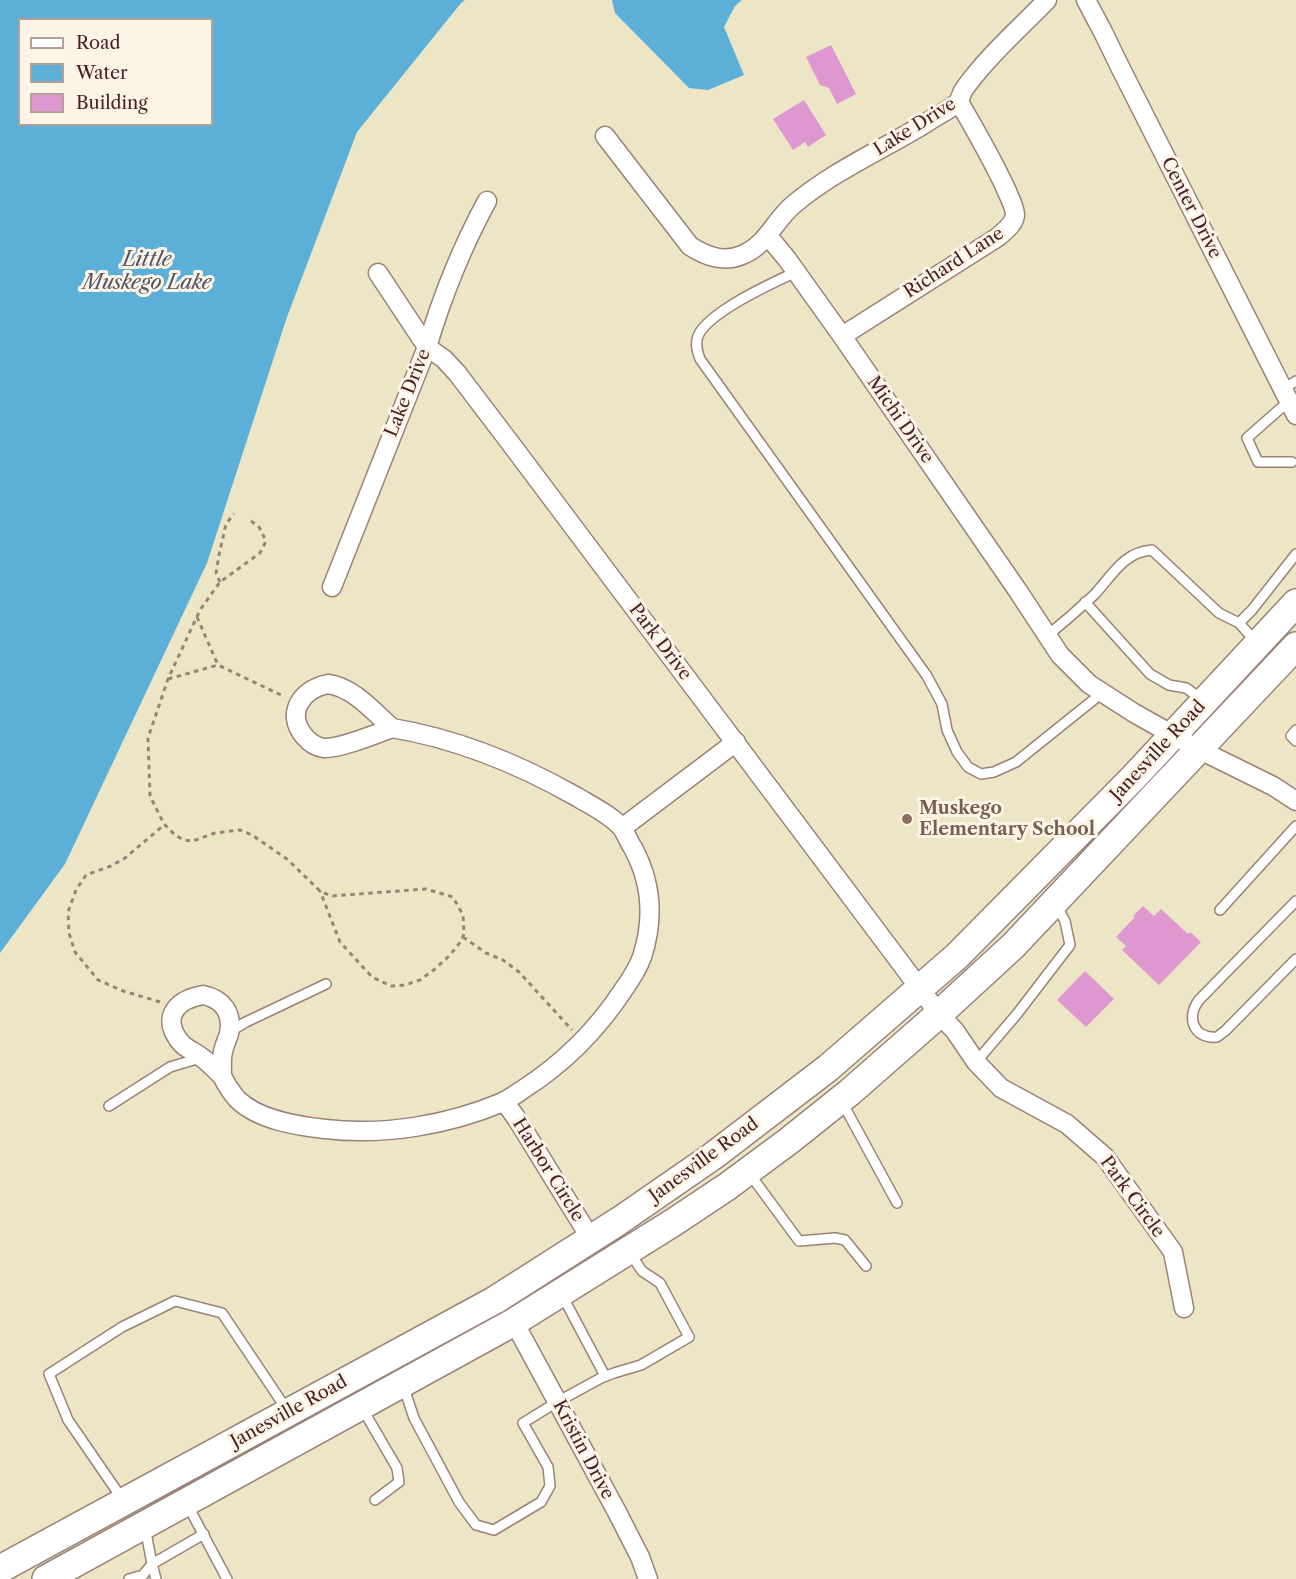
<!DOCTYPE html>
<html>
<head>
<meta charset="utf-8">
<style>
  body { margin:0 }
  #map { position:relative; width:1296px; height:1579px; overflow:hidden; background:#ece5c6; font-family:"Libre Caslon Text",serif }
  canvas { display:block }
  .legend { position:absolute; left:18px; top:18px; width:195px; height:108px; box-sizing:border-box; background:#fcf5e5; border:2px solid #b59f9b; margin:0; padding:8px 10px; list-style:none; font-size:18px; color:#4a1f2b }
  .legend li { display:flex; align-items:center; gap:12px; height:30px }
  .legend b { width:30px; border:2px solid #b59f9b }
</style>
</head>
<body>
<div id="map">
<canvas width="1296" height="1579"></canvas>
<ul class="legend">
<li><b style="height:8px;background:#fff"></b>Road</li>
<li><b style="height:16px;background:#5cb0d8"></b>Water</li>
<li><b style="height:16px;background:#de98cf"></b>Building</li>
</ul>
</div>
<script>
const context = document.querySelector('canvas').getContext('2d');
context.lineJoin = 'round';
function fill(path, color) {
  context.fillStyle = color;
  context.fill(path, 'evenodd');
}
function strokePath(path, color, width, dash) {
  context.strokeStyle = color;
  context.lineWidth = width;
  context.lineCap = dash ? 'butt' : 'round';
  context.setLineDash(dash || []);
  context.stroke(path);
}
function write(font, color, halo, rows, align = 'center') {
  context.font = font + ' "Libre Caslon Text",serif';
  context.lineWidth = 6;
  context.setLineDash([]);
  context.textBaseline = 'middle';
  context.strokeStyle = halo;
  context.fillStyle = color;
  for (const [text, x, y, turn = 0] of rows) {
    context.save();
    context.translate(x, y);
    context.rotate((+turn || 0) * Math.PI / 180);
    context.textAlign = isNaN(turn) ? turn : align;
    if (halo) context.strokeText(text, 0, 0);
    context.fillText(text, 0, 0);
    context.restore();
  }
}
const water = new Path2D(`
  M 0,0 L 465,0 L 461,3 L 357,132 L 287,317 L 207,563 L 65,864 L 0,953 ZM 20,20 L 212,20 L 212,124 L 20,124 Z
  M 612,0 L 742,0 L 735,6 L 724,27 L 744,75 L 708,90 L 689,88 L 615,13 Z`);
const building = new Path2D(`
  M 831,45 L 856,94 L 837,104 L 829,88 L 820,85 L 806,57 Z
  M 804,100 L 826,135 L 808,147 L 805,142 L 793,150 L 773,119 Z
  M 1143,906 L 1154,916 L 1161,909 L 1188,934 L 1190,932 L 1201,942 L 1159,985 L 1122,950 L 1126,946 L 1116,937 L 1135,917 L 1133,916 Z
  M 1085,971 L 1114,999 L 1086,1027 L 1057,1000 Z`);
const path = new Path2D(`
  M 251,521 L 259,527 L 266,541 L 260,553 L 220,582 L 200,610 L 168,679 L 148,738 L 150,796 L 164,824 L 174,834 L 183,840 L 193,841 L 215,833 L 240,830 L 252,835 L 287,859 L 320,891 L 331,896 L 426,889 L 453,897 L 463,915 L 464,933 L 462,940 L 450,955 L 435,969 L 420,980 L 405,985 L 391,986 L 372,977 L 340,942 L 320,891
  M 220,582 L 216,573 L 219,555 L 226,524 L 234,514
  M 197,617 L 218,665
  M 168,679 L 218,665 L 283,696
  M 463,937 L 486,953 L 503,960 L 519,972 L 572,1030
  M 160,1002 L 123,991 L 98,980 L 75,952 L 69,933 L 68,912 L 76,890 L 86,875 L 111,866 L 125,858 L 164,825`);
const lane = new Path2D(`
  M 796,272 C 772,283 708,312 698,336 C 695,344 697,351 700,359 L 927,676 L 942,704 L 947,730 L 957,752 L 968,767 L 981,774 L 994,772 L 1016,762 L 1102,693
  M 1283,389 L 1296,381
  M 1289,401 L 1247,438 L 1258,462 L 1292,462
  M 1085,602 L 1150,674 L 1169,685 L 1186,688 L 1203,700
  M 1239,623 L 1252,610 L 1296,554
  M 1047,636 C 1063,623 1079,609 1094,595 C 1112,576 1123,552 1152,550 L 1219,613 L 1239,623 L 1257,643
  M 1296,730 L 1291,736 L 1296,741
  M 1296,901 L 1199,1000 C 1186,1017 1193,1039 1217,1037 L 1225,1031 L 1296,959
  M 1220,910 L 1296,826
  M 229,1032 L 246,1022 L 326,984
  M 976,1062 L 1017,1014 L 1070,945 L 1065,921 L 1056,905
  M 842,1102 L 897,1203
  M 109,1106 L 170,1067 L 200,1058
  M 749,1173 L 799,1241 L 835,1238 L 845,1240 L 866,1266
  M 562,1295 L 605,1376
  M 403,1385 L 414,1418 L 459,1502 L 476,1525 L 494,1530 L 541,1502 L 550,1486 L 548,1467 L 523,1423 L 557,1402 L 601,1378 L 614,1373 L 641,1365 L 689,1337 L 660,1283 L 642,1271 L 630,1253
  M 362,1408 L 397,1468 L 399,1482 L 375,1500
  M 123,1500 L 68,1420 L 49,1374 L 122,1327 L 175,1301 L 222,1313 L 287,1410
  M 187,1504 L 227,1579
  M 129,1579 L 143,1575 L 152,1564 L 145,1527
  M 156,1579 L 152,1564 L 204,1534`);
const street = new Path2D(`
  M 1086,0 L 1103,32 L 1120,67 L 1296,415
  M 605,136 L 690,246 C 706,256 723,263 742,255 C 767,245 774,221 793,205 C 833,171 882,150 926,123 C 936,116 948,111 957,103 C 960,100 961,95 963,91 C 968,83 974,76 980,69 C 1000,45 1025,23 1047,0
  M 768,236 L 787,259 L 842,336 L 1018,591 L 1060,655 L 1089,684 L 1134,713 L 1198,749 L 1273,786 L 1296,801
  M 378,273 L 427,347 L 444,359 L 457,373 L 511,444 L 939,1014 L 955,1031 L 976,1062 L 1001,1088 L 1067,1124 L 1105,1157 L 1173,1252 L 1184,1308
  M 842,336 L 998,237 C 1004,231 1014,225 1015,215 C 1015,207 1009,197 1006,189 C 992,159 976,131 959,102
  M 332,587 L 427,347 C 442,297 462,247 487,201
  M 328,684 C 353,687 374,712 392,728 C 376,734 339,749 324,748 C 315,747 309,742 304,736 C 285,713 302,689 328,684 Z
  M 622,828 L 736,742
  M 203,995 C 223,999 233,1013 229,1034 C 227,1040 224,1046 223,1052 C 221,1060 222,1068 222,1076 C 215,1070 209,1062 201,1057 C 195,1052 187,1049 182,1044 C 160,1019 175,1000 203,995 Z
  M 222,1076 C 226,1084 231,1092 237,1099 C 258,1120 297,1126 325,1129 C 385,1136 448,1125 503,1102 C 509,1099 516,1094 522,1090 C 563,1064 597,1030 624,989 C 631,979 638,968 642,957 C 654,920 652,883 633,848 C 629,842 626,834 622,828 C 611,815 592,806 577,797 C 519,764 458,739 392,728
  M 504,1101 L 517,1119 L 591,1239
  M 514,1322 L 617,1512 L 640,1557 L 648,1579`);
const secondary = new Path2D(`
  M 0,1569 L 495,1300 L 619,1221 L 713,1156 L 828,1068 L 957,956 L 1133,778 L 1296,603
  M 46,1579 L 514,1322 L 674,1222 L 728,1186 L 790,1140 L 850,1092 L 939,1014 L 1013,946 L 1296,646`);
const markers = [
  [907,819,6,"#8d6e63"]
];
const streetNames = [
  ["Lake Drive",915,127,-32],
  ["Center Drive",1191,208,63],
  ["Richard Lane",954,263,-33],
  ["Lake Drive",408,393,-68],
  ["Michi Drive",900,420,55],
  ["Park Drive",660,642,53],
  ["Janesville Road",1158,751,-47],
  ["Janesville Road",704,1160,-36],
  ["Harbor Circle",548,1170,58],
  ["Park Circle",1132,1197,54],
  ["Janesville Road",289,1412,-29],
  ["Kristin Drive",583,1450,62]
];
const educationNames = [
  ["Muskego",919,809],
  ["Elementary School",919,830]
];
const waterNames = [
  ["Little",147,260],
  ["Muskego Lake",147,283]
];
fill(water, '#5cb0d8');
fill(building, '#de98cf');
strokePath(lane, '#9b8278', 12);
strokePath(street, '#9b8278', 21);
strokePath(secondary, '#9b8278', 30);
strokePath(path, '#9b8278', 3, [4.5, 4.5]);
strokePath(lane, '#fff', 9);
strokePath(street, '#fff', 18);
strokePath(secondary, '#fff', 27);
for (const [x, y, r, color] of markers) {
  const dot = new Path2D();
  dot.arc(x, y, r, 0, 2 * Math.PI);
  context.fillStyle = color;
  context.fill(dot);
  strokePath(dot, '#fcf5e5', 2);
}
write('18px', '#4a1f2b', '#fcf5e5', streetNames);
write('bold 18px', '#785e54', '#fcf5e5', educationNames, 'left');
write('italic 20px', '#505268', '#fcf5e5', waterNames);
</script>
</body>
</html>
